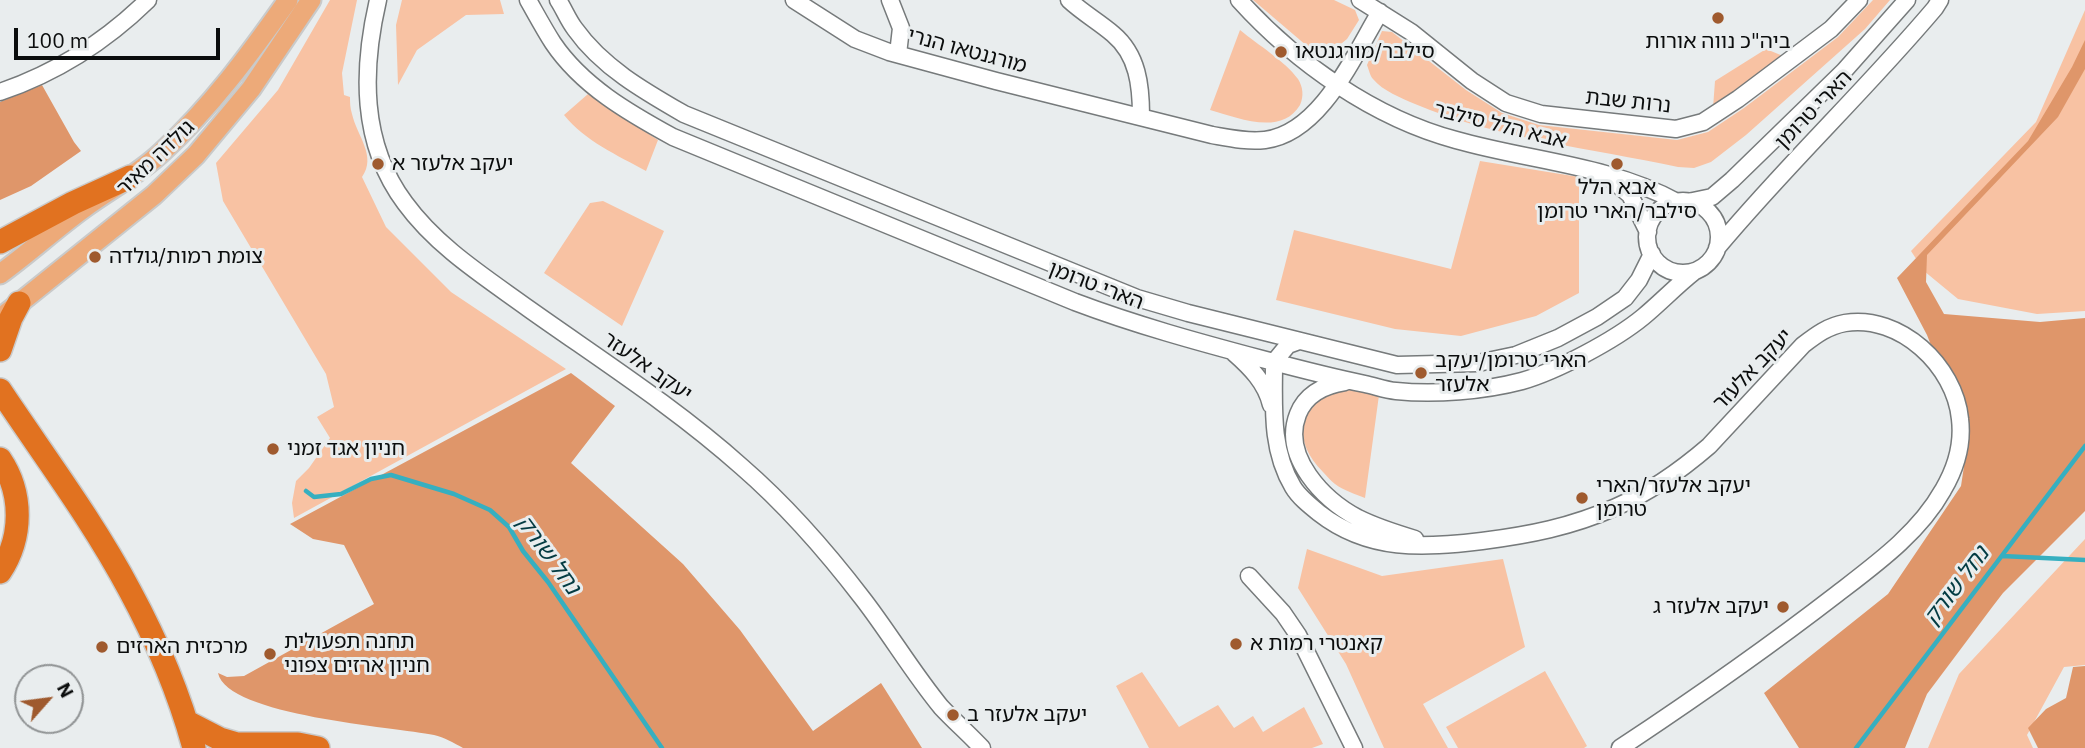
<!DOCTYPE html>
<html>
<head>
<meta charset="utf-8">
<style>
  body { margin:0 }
  #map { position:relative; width:2085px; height:748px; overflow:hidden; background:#e9edee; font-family:"IBM Plex Sans",sans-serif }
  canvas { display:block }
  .north { position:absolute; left:14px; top:664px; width:70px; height:70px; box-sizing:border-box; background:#e9edee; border:2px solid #909394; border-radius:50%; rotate:62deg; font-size:19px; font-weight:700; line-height:28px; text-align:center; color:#0b0d0d }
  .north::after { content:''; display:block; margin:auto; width:24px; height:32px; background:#9f5a2e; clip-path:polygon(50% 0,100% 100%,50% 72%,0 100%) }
  .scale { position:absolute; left:14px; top:28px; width:206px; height:32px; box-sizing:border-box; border:4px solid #0b0d0d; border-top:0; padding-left:9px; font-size:21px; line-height:24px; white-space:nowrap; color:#0b0d0d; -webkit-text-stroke:5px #e9edee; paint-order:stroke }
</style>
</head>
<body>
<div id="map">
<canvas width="2085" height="748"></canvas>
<div class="north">N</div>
<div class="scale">100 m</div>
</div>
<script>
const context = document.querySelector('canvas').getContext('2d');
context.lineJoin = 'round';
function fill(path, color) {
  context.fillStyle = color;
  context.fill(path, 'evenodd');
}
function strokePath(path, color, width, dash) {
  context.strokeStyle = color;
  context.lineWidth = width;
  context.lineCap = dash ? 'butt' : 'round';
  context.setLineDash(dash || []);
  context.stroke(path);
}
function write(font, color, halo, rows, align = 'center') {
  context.font = font + ' "IBM Plex Sans","Noto Sans Hebrew",sans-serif';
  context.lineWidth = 6;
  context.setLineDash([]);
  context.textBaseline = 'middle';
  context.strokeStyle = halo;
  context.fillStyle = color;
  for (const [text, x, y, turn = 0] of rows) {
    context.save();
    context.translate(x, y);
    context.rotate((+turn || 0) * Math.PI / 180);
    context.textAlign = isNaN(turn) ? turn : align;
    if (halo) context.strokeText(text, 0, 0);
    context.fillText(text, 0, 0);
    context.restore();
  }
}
const green = new Path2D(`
  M 330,0 L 357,0 L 342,73 L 344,95 L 350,97 C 350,102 350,108 352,114 C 357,136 377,156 362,177 L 386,227 L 451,292 L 566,369 L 294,518 L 292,503 L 296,481 L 309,468 L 330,438 L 317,417 L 334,407 L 326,374 L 223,201 L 216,163 L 278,90 Z
  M 402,0 L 500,0 L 504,14 L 466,15 L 417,50 L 398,85 L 396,25 Z
  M 1253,0 L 1334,0 L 1355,10 L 1359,20 L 1347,39 L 1336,48 L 1323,51 L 1307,46 Z
  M 1873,0 L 1890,0 L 1865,29 L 1746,135 L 1711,162 L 1694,168 L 1678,167 C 1590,148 1498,139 1415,104 C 1401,98 1383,91 1373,79 C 1370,76 1369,70 1367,65 L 1382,31 L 1392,32 L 1466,90 L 1502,113 L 1539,125 L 1677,140 L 1708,132 L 1744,108 L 1838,37 Z
  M 2085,10 L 2085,311 L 2037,314 L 1958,299 L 1924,271 L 1911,251 L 2036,122 Z
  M 1240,30 C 1258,45 1285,61 1298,79 C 1303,87 1304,96 1300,105 C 1281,137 1236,117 1210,110 Z
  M 1766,49 L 1783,56 L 1713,108 L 1715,81 Z
  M 588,94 L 658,140 L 646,171 C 617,155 585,141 564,115 Z
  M 1480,161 L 1579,177 L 1579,293 L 1536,316 L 1461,336 L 1395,329 L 1276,300 L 1294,230 L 1451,269 Z
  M 603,201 L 664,231 L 622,326 L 544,273 L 590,203 Z
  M 1336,390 L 1353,390 L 1379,395 L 1365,498 C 1355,494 1343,490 1335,484 C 1331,481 1327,476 1323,472 C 1293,441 1296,410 1336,390 Z
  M 2085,539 L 2085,665 L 2064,667 L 2027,735 L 2033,748 L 1928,748 L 1959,674 Z
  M 1307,549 L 1382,576 L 1503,559 L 1525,647 L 1423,704 L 1448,748 L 1384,748 L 1346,664 L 1298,588 Z
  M 1545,671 L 1587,746 L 1584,748 L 1458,748 L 1446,727 Z
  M 1142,672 L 1179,727 L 1218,705 L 1234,728 L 1253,716 L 1263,732 L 1304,707 L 1323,744 L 1312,748 L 1149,748 L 1116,686 Z`);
const forest = new Path2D(`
  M 2085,40 L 2085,69 L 2058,117 L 1927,255 L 1926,282 L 1944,314 L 2040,322 L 2085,318 L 2085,511 L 2003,593 L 1993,606 L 1927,694 L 1905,748 L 1799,748 L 1764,693 L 1888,594 L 1961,486 L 1968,440 L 1927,335 L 1897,278 L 2028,141 L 2072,67 Z
  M 42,85 L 74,142 L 81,151 L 31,186 L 0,200 L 0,102 Z
  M 571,373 L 615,406 L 571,463 L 683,564 L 740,630 L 813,731 L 881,683 L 922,748 L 463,748 C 454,743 444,737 434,735 C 395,727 227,716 218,673 L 227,677 L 244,676 L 374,604 L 344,545 L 313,539 L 290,524 Z
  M 2085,666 L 2085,748 L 2038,748 L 2028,728 L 2046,709 L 2066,698 L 2073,667 Z`);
const stream = new Path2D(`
  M 306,491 L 314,497 L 341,494 L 371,479 L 391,475 L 454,494 L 490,510 L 509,527 L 523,551 L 548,582 L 662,748
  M 2002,556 L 2085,560
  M 1856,748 L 2085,446`);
const minor = new Path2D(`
  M 378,0 C 362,69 360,143 405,203 C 437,247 485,277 529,309 C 601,360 676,408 742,467 C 787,506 827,552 863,599 C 890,634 913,673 941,707 C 954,721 969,734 982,748
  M 528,0 C 536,14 544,29 553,43 C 582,86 629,113 673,137 L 1075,302 C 1136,325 1198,342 1262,359 C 1296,368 1330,377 1365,384 C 1375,386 1385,390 1396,391 C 1435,395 1484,391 1522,381 C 1557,371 1615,340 1643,317 C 1661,302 1676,286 1695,271
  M 558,0 C 564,9 568,20 575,29 C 602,67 644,91 684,114 L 1137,298 L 1188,313 L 1397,365 L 1478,363 L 1516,355 L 1558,338 L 1597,317 L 1625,298 L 1639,280 L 1652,254
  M 794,0 L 855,39 L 889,52 L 996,81 L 1212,135 C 1229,138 1247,142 1265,140 C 1321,133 1354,55 1380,12
  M 890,0 L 901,28 L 898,54
  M 1069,0 C 1083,13 1099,22 1113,34 C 1138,55 1141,86 1141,116
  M 1239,0 C 1296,63 1374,118 1456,140 C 1530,161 1609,165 1677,202
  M 1360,0 L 1411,32 L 1472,81 L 1506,103 L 1541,114 L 1676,129 L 1703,122 L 1738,99 L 1831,29 L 1859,0
  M 0,92 C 56,73 106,41 148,0
  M 1612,180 L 1630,195 L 1648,232
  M1647 237a36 36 0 1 1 72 0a36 36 0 1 1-72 0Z
  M 1688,202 L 1712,197 L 1732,180 L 1844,71 L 1907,0
  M 1717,248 C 1786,165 1865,91 1935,8 L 1940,0
  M 1299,341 L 1288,345 L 1274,362 C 1274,405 1270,449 1293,487 C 1299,497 1309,505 1319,513 C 1369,552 1423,548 1482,541 C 1529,535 1571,527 1616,507 C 1650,492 1680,471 1709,446 L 1803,345 C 1816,335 1828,326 1845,323 C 1900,314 1955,366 1960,419 C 1963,444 1956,468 1943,490 C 1919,533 1876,564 1837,594 C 1767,648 1694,699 1620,748
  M 1234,353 C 1250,367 1266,383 1271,405
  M 1345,382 C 1325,385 1306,394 1298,414 C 1281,457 1324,500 1358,518 C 1376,527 1395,533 1415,539
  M 1249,576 L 1283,613 L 1298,635 L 1354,748`);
const major = new Path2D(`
  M 0,274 C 29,253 55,229 84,208 C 110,189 139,174 162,152 C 211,107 250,54 288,0
  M 7,313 L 154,195 L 196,155 L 251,89 L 311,0`);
const highway = new Path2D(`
  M 0,242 L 73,203 L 130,177
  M 0,350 L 11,318 L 19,303
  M 0,390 C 44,456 93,521 130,591 C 157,641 179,693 194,748
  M 0,459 C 23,493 23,537 0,572
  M 187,722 L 220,739 L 237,744 L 298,744 L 318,748`);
const markers = [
  [1718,18,7,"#9f5a2e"],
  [1281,52,7,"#9f5a2e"],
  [378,164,7,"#9f5a2e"],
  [1617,164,7,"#9f5a2e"],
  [95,257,7,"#9f5a2e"],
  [1421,373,7,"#9f5a2e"],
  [273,449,7,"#9f5a2e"],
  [1582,498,7,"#9f5a2e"],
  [1783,607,7,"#9f5a2e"],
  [1236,644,7,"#9f5a2e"],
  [102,647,7,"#9f5a2e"],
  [270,654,7,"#9f5a2e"],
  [953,715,7,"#9f5a2e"]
];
const poiNames = [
  ["ביה\"כ נווה אורות",1718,42,"center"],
  ["סילבר/מורגנטאו",1295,52],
  ["יעקב אלעזר א",392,164],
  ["אבא הלל",1617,188,"center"],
  ["סילבר/הארי טרומן",1617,212,"center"],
  ["צומת רמות/גולדה",109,257],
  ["הארי טרומן/יעקב",1435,361],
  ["אלעזר",1435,385],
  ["חניון אגד זמני",287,449],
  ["יעקב אלעזר/הארי",1596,486],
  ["טרומן",1596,510],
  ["יעקב אלעזר ג",1769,607,"right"],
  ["תחנה תפעולית",284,642],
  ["חניון ארזים צפוני",284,666],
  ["קאנטרי רמות א",1250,644],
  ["מרכזית הארזים",116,647],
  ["יעקב אלעזר ב",967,715]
];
const streetNames = [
  ["מורגנטאו הנרי",967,51,15],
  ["נרות שבת",1628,102,6],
  ["הארי טרומן",1814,110,-46],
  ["אבא הלל סילבר",1500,126,14],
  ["גולדה מאיר",156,158,-44],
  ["הארי טרומן",1096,286,21],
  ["יעקב אלעזר",647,367,35],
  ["יעקב אלעזר",1753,370,-46]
];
const waterNames = [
  ["נחל שורק",548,555,54],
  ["נחל שורק",1957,586,-53]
];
fill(green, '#f8c2a3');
fill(forest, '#df966a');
strokePath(stream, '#36afc0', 4.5);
strokePath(minor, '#767a7b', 19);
strokePath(major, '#c9caca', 23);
strokePath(highway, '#c9caca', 26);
strokePath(minor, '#fff', 16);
strokePath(major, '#edaa79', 19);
strokePath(highway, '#e17220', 23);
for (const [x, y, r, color] of markers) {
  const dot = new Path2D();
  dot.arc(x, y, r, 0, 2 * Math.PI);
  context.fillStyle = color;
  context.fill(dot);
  strokePath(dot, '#e9edee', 2.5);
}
write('21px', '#0b0d0d', '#e9edee', poiNames, 'left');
write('21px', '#0b0d0d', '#e9edee', streetNames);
write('italic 23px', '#033b42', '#e9edee', waterNames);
</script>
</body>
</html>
